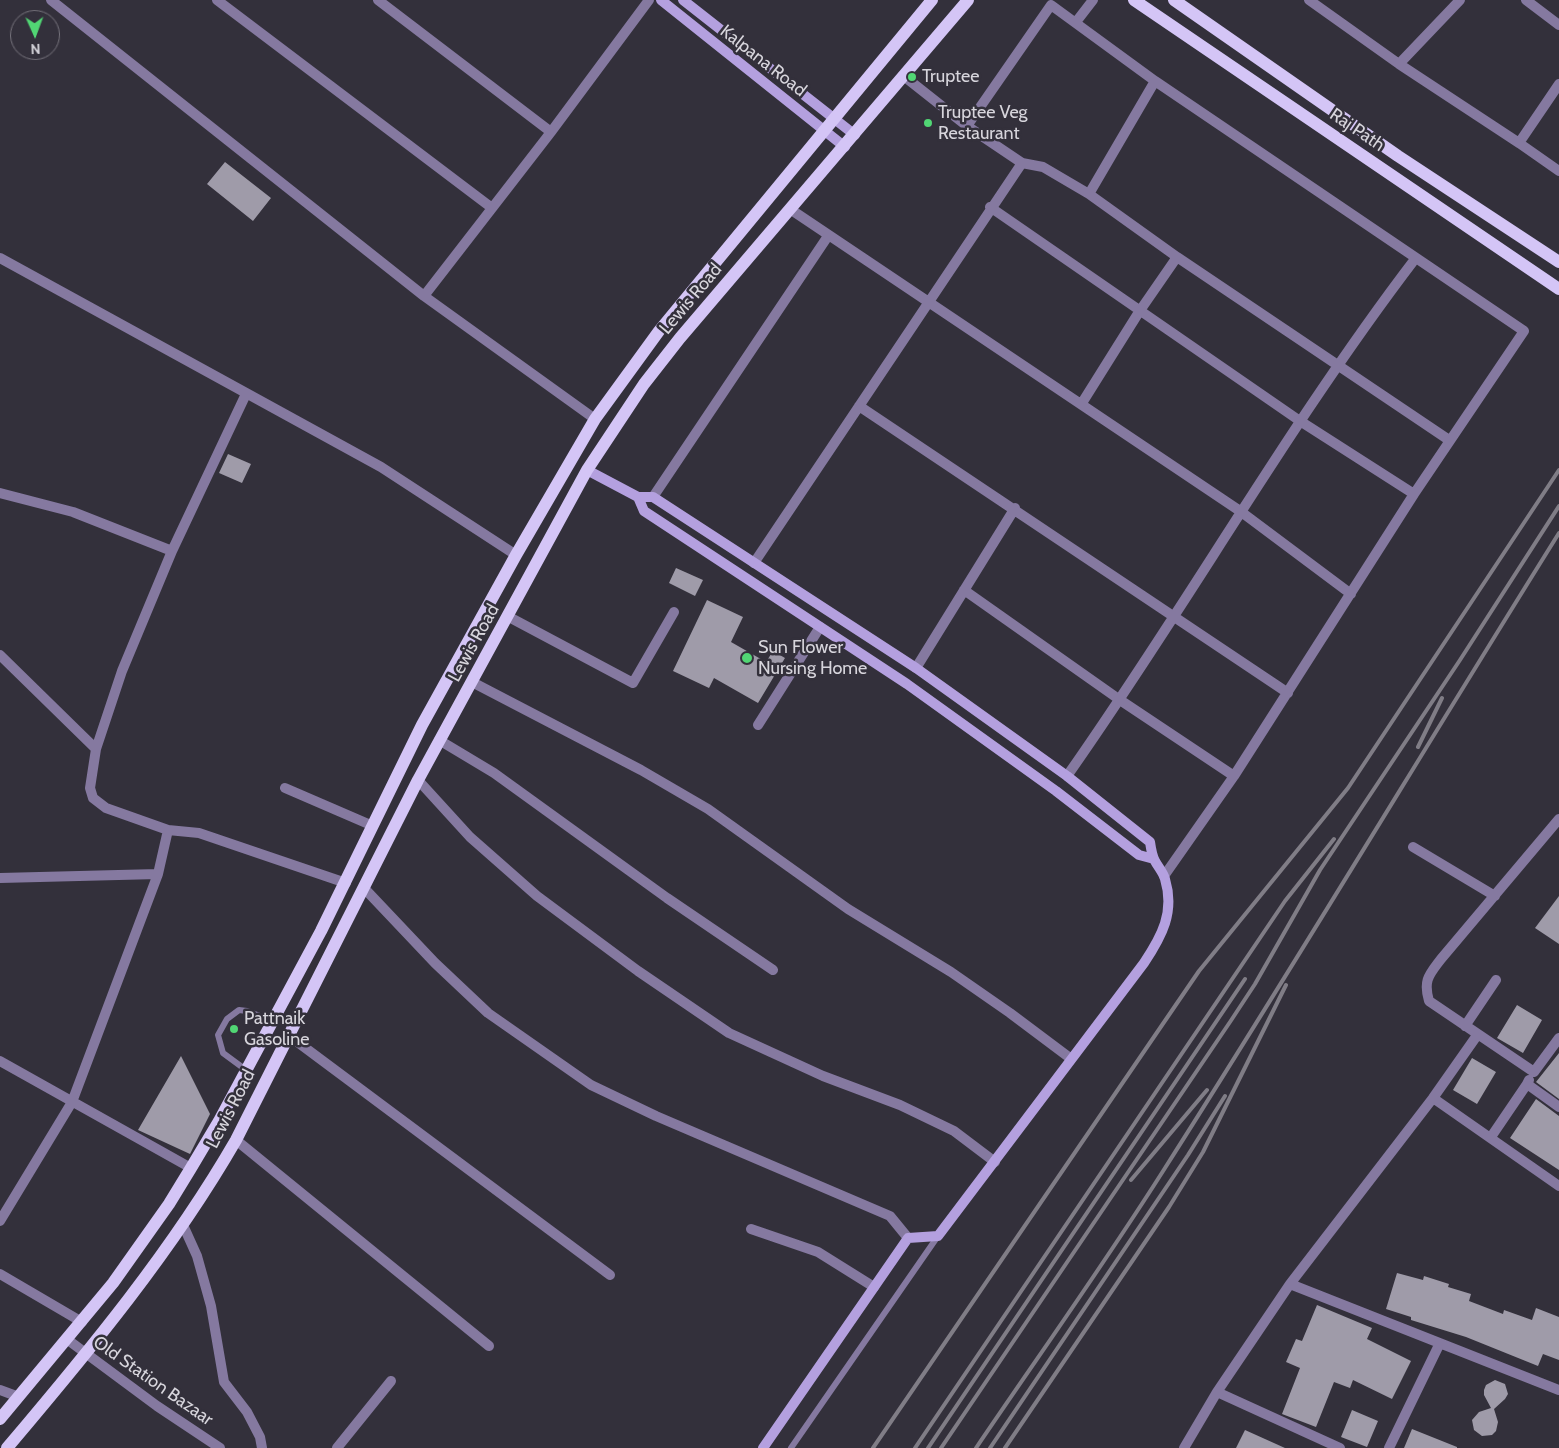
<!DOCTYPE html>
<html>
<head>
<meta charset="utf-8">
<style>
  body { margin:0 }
  #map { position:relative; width:1559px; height:1448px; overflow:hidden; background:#33303b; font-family:Cabin,sans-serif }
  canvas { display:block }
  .north { position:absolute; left:10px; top:10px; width:50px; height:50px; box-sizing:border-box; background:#33303b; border:1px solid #75727b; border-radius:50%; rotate:178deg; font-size:14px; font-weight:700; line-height:20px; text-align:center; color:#d7d5dc }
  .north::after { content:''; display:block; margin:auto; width:18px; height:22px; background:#51d674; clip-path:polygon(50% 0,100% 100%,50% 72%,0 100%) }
</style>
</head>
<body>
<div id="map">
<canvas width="1559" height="1448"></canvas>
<div class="north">N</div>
</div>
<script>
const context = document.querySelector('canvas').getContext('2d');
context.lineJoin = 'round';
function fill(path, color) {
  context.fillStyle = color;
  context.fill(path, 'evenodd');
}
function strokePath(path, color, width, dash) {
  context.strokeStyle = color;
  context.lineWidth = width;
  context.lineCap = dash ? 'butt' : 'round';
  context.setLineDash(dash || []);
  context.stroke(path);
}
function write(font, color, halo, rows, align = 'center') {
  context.font = font + ' Cabin,sans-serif';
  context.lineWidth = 5;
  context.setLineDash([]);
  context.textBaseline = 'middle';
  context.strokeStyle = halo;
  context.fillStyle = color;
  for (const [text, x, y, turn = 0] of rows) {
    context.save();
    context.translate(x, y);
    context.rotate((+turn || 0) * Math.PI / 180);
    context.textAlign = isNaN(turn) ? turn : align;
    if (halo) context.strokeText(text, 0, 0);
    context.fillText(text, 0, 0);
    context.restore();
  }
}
const building = new Path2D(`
  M 225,162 L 271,198 L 253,221 L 207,184 Z
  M 228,454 L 251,464 L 242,483 L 219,473 Z
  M 676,568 L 703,580 L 695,596 L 669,583 Z
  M 707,600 L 743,617 L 731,642 L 766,662 L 773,651 L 785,658 L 758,703 L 714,678 L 709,688 L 673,671 Z
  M 1559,896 L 1559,944 L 1535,928 Z
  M 1517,1005 L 1542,1020 L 1523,1053 L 1497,1038 Z
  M 1559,1053 L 1559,1099 L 1536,1082 Z
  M 181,1056 L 210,1114 L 190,1154 L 138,1130 Z
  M 1472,1058 L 1496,1072 L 1477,1104 L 1453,1090 Z
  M 1536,1099 L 1559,1116 L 1559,1170 L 1510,1138 Z
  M 1397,1273 L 1423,1280 L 1424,1276 L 1449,1284 L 1448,1287 L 1471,1294 L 1469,1301 L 1503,1314 L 1504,1310 L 1532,1320 L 1536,1308 L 1559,1317 L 1559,1360 L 1543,1354 L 1538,1366 L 1466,1337 L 1411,1320 L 1411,1317 L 1386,1309 Z
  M 1317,1305 L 1372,1328 L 1367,1339 L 1411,1361 L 1392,1399 L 1353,1380 L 1350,1388 L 1334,1382 L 1316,1427 L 1282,1414 L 1300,1368 L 1286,1362 L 1296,1339 L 1302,1341 Z
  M 1495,1380 L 1505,1384 L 1508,1394 L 1505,1399 L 1494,1409 L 1498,1422 L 1496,1431 L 1492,1435 L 1482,1436 L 1474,1430 L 1472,1420 L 1479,1412 L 1491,1408 L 1484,1395 L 1484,1390 L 1486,1385 Z
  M 1352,1410 L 1378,1421 L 1367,1447 L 1341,1437 Z
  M 1412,1429 L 1457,1447 L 1457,1448 L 1404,1448 Z
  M 1245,1430 L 1285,1448 L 1236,1448 Z`);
const lane = new Path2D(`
  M 246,1070 L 223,1053 L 218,1035 L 227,1019 L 239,1010 L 247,1011 L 273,1021
  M 791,1448 L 938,1236`);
const street = new Path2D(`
  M 51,0 L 424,296 L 595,419
  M 217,0 L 492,208
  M 378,0 L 551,132
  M 1309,0 L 1399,64 L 1519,143 L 1559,171
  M 1526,0 L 1559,25
  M 1076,22 L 1093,0
  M 1399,64 L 1460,0
  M 905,77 L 967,126 L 1051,5 L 1155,81 L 1524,331 L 1414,494 L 1234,776 L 1164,876
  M 967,126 L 1022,163 L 1043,167 L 1089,194 L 1155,81
  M 1519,143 L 1559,84
  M 990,207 L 1300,421 L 1414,494
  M 790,209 L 1240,511 L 1351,594
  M 1177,257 L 1449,440
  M 0,258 L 381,467 L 516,555
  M 424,296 L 551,132 L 649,0
  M 246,394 L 172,551 L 122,671 L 96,749 L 90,788 L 93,798 L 106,808 L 168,830 L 199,833 L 346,883
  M 1082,403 L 1139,312 L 1177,257 L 1089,194
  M 859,406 L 1288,693
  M 0,493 L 73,512 L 172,551
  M 653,497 L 828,236
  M 754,563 L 1022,163
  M 964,590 L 1120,700 L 1234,776
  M 509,617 L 633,683 L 674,612
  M 0,655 L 96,749
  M 916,668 L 1015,508
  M 472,682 L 641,770 L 708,809 L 848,909 L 951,972 L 1010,1013 L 1070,1058
  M 758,725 L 820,627
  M 439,740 L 494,773 L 667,898 L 773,970
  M 1067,776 C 1187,606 1289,424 1415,259
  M 418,780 L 470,837 L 537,896 L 638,971 L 729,1033 L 823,1076 L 900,1105 L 954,1131 L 995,1162
  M 285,788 L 373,826
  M 1559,819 L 1441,959 C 1429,975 1423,980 1429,1001 L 1534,1072 L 1559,1038
  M 1413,847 L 1495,896
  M 0,878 L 158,874
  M 364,888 L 435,963 L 488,1013 L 591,1085 L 656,1116 L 890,1216 L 908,1238
  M 1465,1026 L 1496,980
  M 288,1035 L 610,1275
  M 0,1061 L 191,1168
  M 1529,1080 L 1527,1084 L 1559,1107
  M 1433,1098 L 1559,1186
  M 1491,1137 L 1527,1084
  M 236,1140 L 489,1346
  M 0,1221 L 72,1102 L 158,874 L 168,830
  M 183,1225 L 197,1256 L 211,1306 L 224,1382 L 247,1412 L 260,1437 L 262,1448
  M 751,1229 L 818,1252 L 874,1287
  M 0,1274 L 82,1322
  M 1290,1284 L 1559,1390
  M 68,1340 L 157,1406 L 220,1448
  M 0,1390 L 19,1397
  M 1217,1392 L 1340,1448
  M 337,1448 L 391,1381
  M 1184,1448 L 1217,1392 L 1290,1284 L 1433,1098 L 1478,1034
  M 1389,1448 L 1439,1345`);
const secondary = new Path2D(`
  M 661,0 L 845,147
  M 683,0 L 855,135
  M 587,470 L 638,497 L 653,497 L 916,668 L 1067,776 L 1150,842 C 1151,849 1152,856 1155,861 C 1158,867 1163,872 1165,879 C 1175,912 1162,936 1144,963 L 938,1236 L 908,1238 L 763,1448
  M 638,497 L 644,511 L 907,684 L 1056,791 L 1139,855 L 1154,859`);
const primary = new Path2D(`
  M 1134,0 L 1559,289
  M 1174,0 L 1398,156 L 1559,262
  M 0,1419 L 113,1283 L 169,1204 L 191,1168 L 219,1121 L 321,931 L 422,725 L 516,555 L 595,419 L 659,331 L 932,0
  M 7,1448 C 90,1350 172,1251 236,1140 L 418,780 L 587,470 L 644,384 L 680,338 L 968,0`);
const rail = new Path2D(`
  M 1418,747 L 1442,698
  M 1131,1180 L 1207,1090
  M 873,1448 L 1199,971 L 1348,788 L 1559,470
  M 915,1448 L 1285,901 L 1334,839
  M 928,1448 L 1245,979
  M 941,1448 L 1230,1022 L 1255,984 L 1320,870 L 1460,660 L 1559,506
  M 976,1448 C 1039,1355 1105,1263 1165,1168 C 1299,958 1427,744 1559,533
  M 990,1448 L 1188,1155 L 1225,1096
  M 1005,1448 L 1169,1207 L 1203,1152 L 1286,985`);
const markers = [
  [912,77,5,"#51d674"],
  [928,123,5,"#51d674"],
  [747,658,6,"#51d674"],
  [234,1029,5,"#51d674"]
];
const streetNames = [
  ["Kalpana Road",763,61,38],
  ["Raj Path",1357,130,34],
  ["Lewis Road",691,299,-50],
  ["Lewis Road",474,643,-61],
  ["Lewis Road",231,1109,-63],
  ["Old Station Bazaar",153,1381,35]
];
const poiNames = [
  ["Truptee",922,77],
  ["Truptee Veg",938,113],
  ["Restaurant",938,134],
  ["Sun Flower",758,648],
  ["Nursing Home",758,669],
  ["Pattnaik",244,1019],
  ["Gasoline",244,1040]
];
fill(building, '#9f9ba9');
strokePath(lane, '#8579a0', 6);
strokePath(street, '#8579a0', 10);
strokePath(secondary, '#b4a0df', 10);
strokePath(primary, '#d4c5f6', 12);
strokePath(rail, '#807d86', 4);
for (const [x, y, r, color] of markers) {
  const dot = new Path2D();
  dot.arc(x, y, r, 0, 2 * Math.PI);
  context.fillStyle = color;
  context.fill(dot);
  strokePath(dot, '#33303b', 2);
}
write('18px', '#d7d5dc', '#33303b', streetNames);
write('18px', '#d7d5dc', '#33303b', poiNames, 'left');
</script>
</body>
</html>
